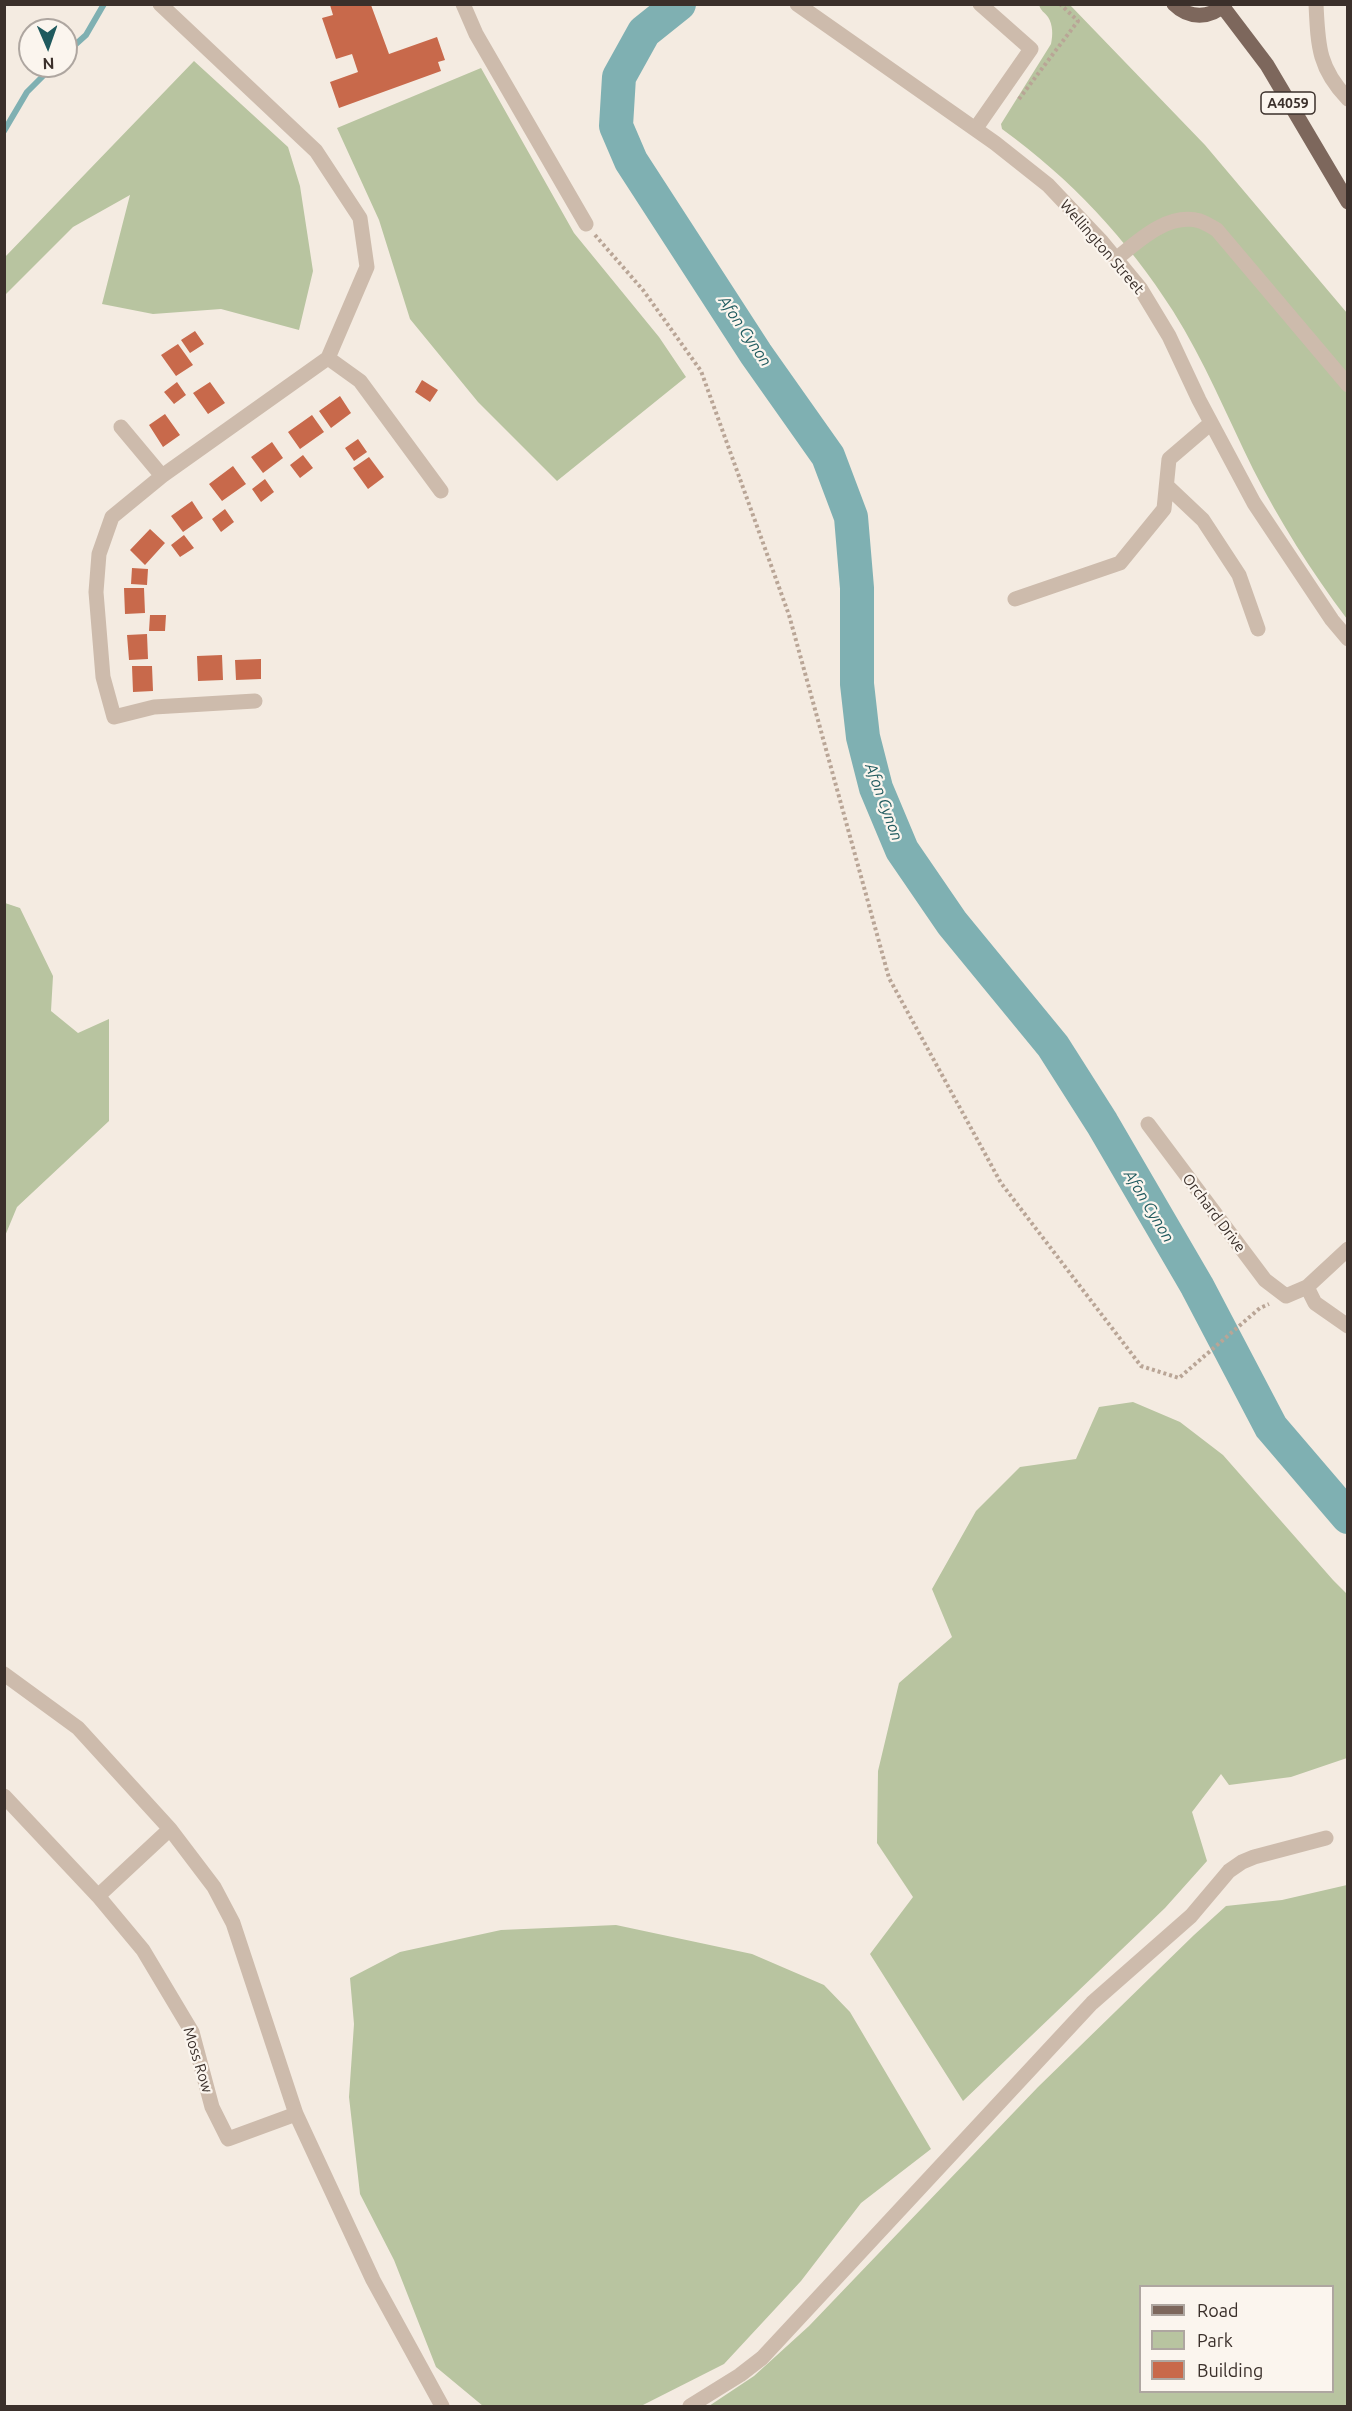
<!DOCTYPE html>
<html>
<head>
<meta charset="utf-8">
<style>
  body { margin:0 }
  #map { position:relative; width:1352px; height:2411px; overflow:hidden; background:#f4ebe1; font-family:Ubuntu,sans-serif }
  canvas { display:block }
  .frame { position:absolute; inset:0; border:6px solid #3b302b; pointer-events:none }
  .legend { position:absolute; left:1139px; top:2285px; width:195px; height:108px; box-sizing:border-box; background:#fbf5ee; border:2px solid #aea6a0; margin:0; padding:8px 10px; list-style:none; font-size:18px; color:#3b302b }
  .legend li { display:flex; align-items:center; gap:12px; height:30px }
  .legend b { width:30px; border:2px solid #aea6a0 }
  .north { position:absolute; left:18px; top:18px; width:60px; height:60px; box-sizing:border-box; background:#fbf5ee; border:2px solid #aea6a0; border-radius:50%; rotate:178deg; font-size:16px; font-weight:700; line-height:24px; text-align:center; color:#3b302b }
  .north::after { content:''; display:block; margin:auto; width:21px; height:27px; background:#1f5a5e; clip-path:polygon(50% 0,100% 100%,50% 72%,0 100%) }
</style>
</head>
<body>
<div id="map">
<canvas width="1352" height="2411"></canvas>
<div class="frame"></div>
<ul class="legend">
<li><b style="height:8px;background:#7d675c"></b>Road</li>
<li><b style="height:16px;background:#b8c4a0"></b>Park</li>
<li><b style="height:16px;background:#c8694b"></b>Building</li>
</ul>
<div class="north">N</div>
</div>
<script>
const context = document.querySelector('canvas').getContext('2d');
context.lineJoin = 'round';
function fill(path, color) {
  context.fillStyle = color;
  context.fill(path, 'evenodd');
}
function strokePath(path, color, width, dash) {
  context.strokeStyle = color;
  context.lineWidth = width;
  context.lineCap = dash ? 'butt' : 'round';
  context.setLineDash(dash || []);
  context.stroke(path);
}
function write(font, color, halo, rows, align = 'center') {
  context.font = font + ' Ubuntu,sans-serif';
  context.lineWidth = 4.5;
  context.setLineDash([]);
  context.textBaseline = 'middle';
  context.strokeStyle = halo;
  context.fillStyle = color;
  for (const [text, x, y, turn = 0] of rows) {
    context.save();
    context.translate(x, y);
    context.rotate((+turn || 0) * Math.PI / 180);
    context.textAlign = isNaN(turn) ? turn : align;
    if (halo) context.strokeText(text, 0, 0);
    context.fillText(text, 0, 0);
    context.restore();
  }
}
const green = new Path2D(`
  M 1039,5 L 1070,5 L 1205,145 L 1347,313 L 1347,619 C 1311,571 1280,522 1253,469 C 1227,416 1204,360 1173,311 C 1127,239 1071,179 1002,129 L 1001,124 L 1051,44 C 1053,35 1053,25 1048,17 C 1044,12 1041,11 1039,5 Z
  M 194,61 L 288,147 L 300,186 L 313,271 L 299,330 L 221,309 L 153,314 L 102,304 L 130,195 L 73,227 L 5,295 L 5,257 Z
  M 481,68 L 574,233 L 659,337 L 686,377 L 557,481 L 478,402 L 410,319 L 379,220 L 337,128 Z
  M 5,903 L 20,908 L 53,976 L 51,1011 L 78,1033 L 109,1019 L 109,1121 L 17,1207 L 5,1236 Z
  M 1133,1402 L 1180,1422 L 1223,1455 L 1333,1580 L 1347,1594 L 1347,1758 L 1291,1777 L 1229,1785 L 1221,1774 L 1192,1812 L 1207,1861 L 1165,1908 L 963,2101 L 870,1954 L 913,1897 L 877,1843 L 878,1771 L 899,1683 L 952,1637 L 932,1589 L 976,1511 L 1020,1467 L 1076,1459 L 1099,1407 Z
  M 1347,1885 L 1347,2406 L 709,2406 L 754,2376 L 809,2326 L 1038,2087 L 1194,1935 L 1226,1906 L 1282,1900 ZM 1332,2286 L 1332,2392 L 1140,2392 L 1140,2286 Z
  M 616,1925 L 752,1954 L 824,1985 L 850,2012 L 931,2149 L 861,2203 L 801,2281 L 724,2364 L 641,2406 L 483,2406 L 436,2367 L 394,2260 L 360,2194 L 349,2097 L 354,2024 L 350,1978 L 400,1952 L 501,1930 Z`);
const stream = new Path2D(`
  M 66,53 L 86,35 L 104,4
  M 4,131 L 27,92 L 53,66`);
const river = new Path2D(`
  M 679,4 L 644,32 L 619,77 L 616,126 L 631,161 L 756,354 L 828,456 L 851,517 L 857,588 L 857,684 L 863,737 L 876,788 L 902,850 L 952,923 L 1053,1046 L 1102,1123 L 1197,1286 L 1271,1427 L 1348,1517`);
const building = new Path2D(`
  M 330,5 L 371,5 L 389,54 L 437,37 L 445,60 L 438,62 L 441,71 L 339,108 L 330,82 L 358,72 L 352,54 L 336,59 L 322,18 L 333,15 Z
  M 195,331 L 204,344 L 190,353 L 181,340 Z
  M 178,344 L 193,365 L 176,376 L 161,355 Z
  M 422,380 L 438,390 L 430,402 L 415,392 Z
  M 177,382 L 186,395 L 174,404 L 164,392 Z
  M 210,382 L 225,403 L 208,414 L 193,393 Z
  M 340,396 L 351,413 L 331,428 L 319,411 Z
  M 165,414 L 180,435 L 163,447 L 149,425 Z
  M 312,415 L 324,432 L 300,449 L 288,432 Z
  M 358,439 L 367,452 L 354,461 L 345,448 Z
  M 272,442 L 283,458 L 263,473 L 251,457 Z
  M 303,455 L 313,468 L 300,478 L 290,465 Z
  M 369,457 L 384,477 L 368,489 L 353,468 Z
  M 233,466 L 246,484 L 222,501 L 209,484 Z
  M 265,479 L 274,492 L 261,502 L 252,489 Z
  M 192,501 L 203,518 L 183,532 L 171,516 Z
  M 225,509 L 234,522 L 221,532 L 212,519 Z
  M 150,529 L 165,543 L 145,565 L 130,550 Z
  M 184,535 L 194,548 L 180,557 L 171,545 Z
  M 132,568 L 148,569 L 147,585 L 131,584 Z
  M 124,588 L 144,588 L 145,613 L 125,614 Z
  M 150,615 L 166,615 L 165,631 L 149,631 Z
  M 147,634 L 148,659 L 129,660 L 127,635 Z
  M 222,655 L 223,680 L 198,681 L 197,656 Z
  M 261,659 L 261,679 L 236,680 L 235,660 Z
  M 132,666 L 152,666 L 153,691 L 133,692 Z`);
const path = new Path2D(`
  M 1019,99 L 1078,21 L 1060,4
  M 595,235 L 643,290 L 701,371 L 789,615 L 889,978 L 1001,1183 L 1141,1366 L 1179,1378 L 1260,1308 L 1269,1304`);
const minor = new Path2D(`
  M 160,4 L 316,151 L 360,218 L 367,267 L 328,358 L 162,476 L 112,517 L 99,554 L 96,592 L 103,677 L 114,717 L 154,707 L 255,701
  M 463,4 L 476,34 L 586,224
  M 797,4 L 995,143 L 1048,185 L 1102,242 L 1140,288 L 1169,336 L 1199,400 L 1254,503 L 1332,620 L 1348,639
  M 1316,4 C 1318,45 1318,68 1348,99
  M 976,128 L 1031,49 L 980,4
  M 1116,259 C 1138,241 1168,212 1200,221 C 1206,223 1212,227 1217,230 L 1348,385
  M 328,358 L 360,381 L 441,491
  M 121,427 L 162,476
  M 1167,486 L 1203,520 L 1239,575 L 1258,629
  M 1015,599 L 1120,563 L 1164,509 L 1169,459 L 1211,423
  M 1148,1124 L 1265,1280 L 1286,1296 L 1307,1287 L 1348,1249
  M 1307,1287 L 1315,1303 L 1348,1326
  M 4,1674 L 78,1728 L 170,1829 L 214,1887 L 233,1923 L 296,2114 L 373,2280 L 442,2406
  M 4,1796 L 98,1896 L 143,1950 L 192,2032 L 212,2107 L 228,2139 L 296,2114
  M 98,1896 L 170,1829
  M 690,2406 L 740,2375 L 762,2358 L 1092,2003 L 1191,1916 L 1229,1871 L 1242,1862 L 1254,1857 L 1326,1838`);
const major = new Path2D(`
  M 1174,4 C 1189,19 1210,19 1225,4
  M 1223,7 L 1267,65 L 1348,202`);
const shields = [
  [1288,103,54]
];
const shieldNames = [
  ["A4059",1288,103]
];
const streetNames = [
  ["Wellington Street",1102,247,49],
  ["Orchard Drive",1214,1213,53],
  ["Moss Row",198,2060,73]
];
const waterNames = [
  ["Afon Cynon",745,331,56],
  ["Afon Cynon",884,802,70],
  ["Afon Cynon",1149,1206,59]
];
fill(green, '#b8c4a0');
strokePath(stream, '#7fb0b2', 6);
strokePath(river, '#7fb0b2', 34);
fill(building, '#c8694b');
strokePath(path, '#b9a596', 4, [3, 3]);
strokePath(minor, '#cdbbac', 15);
strokePath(major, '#7d675c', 15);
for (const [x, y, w] of shields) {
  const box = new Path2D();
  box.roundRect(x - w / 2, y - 11, w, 22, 4.5);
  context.fillStyle = '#fbf5ee';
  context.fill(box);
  strokePath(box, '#3b302b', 1.5);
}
write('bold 14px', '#3b302b', null, shieldNames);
write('15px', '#3b302b', '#fbf5ee', streetNames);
write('italic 16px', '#1f5a5e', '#fbf5ee', waterNames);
</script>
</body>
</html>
